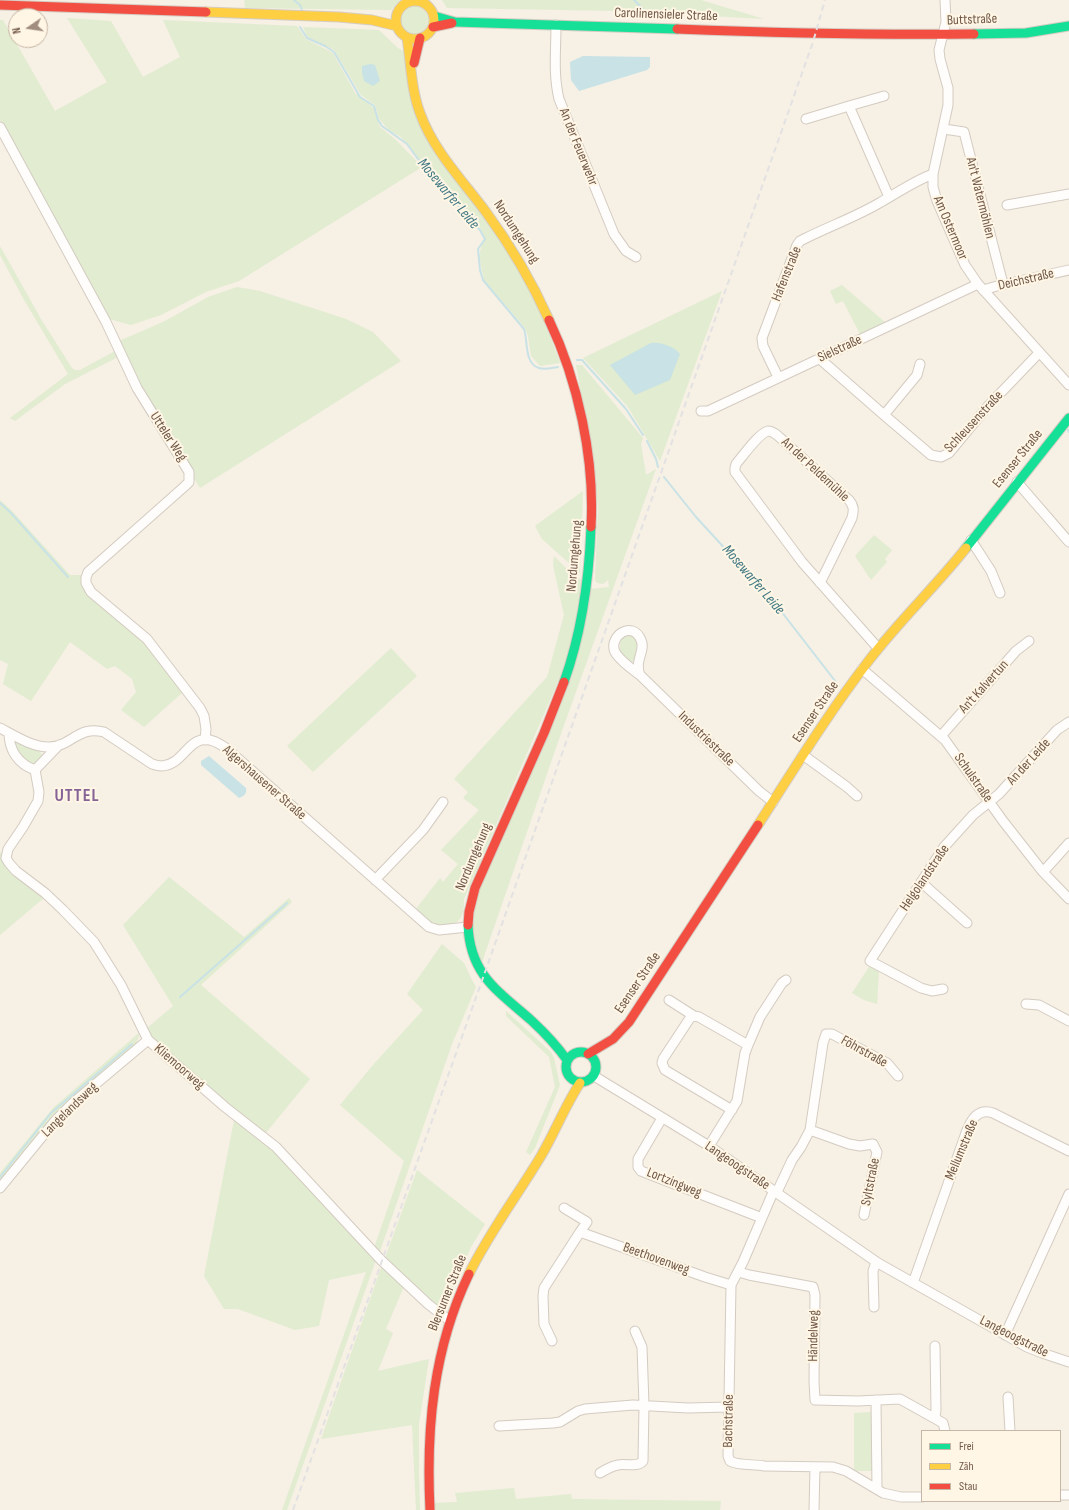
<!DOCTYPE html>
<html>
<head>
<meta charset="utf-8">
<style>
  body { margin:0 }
  #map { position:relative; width:1069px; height:1510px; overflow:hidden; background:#f6f0e5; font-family:"Sofia Sans Condensed",sans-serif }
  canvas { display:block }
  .legend { position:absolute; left:921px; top:1430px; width:140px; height:72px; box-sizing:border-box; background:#fff6e5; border:1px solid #c7b7a6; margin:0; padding:5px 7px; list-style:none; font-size:12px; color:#725847 }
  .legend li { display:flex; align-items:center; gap:8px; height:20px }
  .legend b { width:20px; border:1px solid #c7b7a6 }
  .north { position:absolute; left:8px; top:8px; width:40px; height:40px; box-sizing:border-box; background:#fff6e5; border:1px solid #c7b7a6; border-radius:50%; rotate:257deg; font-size:11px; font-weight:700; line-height:16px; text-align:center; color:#725847 }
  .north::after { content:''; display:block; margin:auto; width:14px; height:18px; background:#a08d7e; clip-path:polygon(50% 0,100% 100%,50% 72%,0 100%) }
</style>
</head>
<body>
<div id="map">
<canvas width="1069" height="1510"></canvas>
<ul class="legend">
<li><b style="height:5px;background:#16e098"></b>Frei</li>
<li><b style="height:5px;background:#ffcf43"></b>Zäh</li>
<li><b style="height:5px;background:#f24e42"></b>Stau</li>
</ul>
<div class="north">N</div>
</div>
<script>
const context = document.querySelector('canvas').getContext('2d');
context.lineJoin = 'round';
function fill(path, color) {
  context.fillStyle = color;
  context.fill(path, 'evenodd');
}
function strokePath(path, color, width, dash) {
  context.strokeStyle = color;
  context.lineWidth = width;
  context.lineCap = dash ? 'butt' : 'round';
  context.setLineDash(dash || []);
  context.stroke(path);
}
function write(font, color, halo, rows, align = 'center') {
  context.font = font + ' "Sofia Sans Condensed",sans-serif';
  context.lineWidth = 4;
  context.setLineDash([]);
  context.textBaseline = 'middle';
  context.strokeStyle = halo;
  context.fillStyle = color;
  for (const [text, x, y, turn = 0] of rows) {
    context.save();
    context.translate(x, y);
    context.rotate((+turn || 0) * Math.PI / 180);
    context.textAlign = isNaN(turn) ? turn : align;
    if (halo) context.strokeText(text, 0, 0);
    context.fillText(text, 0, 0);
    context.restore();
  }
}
const green = new Path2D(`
  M 244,0 L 400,0 L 391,10 L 245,8 Z
  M 442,0 L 701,0 L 764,19 L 618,11 L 447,8 Z
  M400 20a14 14 0 1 1 28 0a14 14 0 1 1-28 0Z
  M 67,18 L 111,21 L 143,77 L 180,57 L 163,20 L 297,26 L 306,39 L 333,53 L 355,93 L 374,108 L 380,127 L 396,140 L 422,167 L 239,281 L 206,292 L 161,315 L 131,325 L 109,319 L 0,120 L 0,20 L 3,20 L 55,111 L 107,82 Z
  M 303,27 L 379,30 L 398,48 L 407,53 L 411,100 L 490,226 L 513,260 L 543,317 L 560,363 L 540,366 L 531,356 L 528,336 L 525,328 L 484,280 L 479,256 L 482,244 L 485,239 L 481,229 L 413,152 L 401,137 L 390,131 L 379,119 L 375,105 L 361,95 L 334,50 L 307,37 Z
  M 0,246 L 41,319 L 72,368 L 75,370 L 80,370 L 115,351 L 118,357 L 65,384 L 15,421 L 10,418 L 68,374 L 23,298 L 0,255 Z
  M 842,285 L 886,323 L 860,334 L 843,301 L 836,304 L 830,291 Z
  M 237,287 L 260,291 L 346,319 L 373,332 L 401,361 L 200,488 L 146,399 L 119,341 L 165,321 L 208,297 Z
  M 722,291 L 660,461 L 628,407 L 583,358 Z
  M 576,365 L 582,365 L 643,438 L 641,444 L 646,475 L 656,469 L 558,742 L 482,962 C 472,936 472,923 477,896 L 542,746 L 590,589 L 609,587 L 608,580 L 603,584 L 597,583 L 595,580 L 598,507 L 590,443 Z
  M 583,491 L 580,573 L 542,539 L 535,526 Z
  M 0,500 L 13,512 L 70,575 L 82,575 L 82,578 L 147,641 L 183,692 L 144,727 L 121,710 L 136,692 L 132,679 L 115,666 L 107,669 L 70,642 L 31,701 L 3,684 L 8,664 L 0,660 Z
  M 874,535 L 892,550 L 885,559 L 887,562 L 871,580 L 855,556 Z
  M 554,556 L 574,576 L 583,581 L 570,648 L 560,677 L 464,899 C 464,904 464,910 462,915 C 452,936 428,921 416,913 L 416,909 L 440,878 L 443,882 L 458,864 L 441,850 L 479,810 L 463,798 L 468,792 L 454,779 L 547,677 L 564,615 L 553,565 Z
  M 623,635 L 633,635 L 639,644 L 638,652 L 634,661 L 632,662 C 617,656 618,648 623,635 Z
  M 391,648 L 417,676 L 313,772 L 287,746 Z
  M 15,742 L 18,742 C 27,745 42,748 43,758 L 36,765 L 24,762 L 13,744 Z
  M 0,852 L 45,897 L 0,935 Z
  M 169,877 L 244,937 L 289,898 L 292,902 L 201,985 L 310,1079 L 265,1134 L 228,1105 L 152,1038 L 146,1029 L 173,1006 L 123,925 Z
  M 442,944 L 464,963 L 472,980 L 476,987 L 452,1044 L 379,1254 L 374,1248 L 404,1161 L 340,1105 L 372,1066 L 423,1010 L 407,994 Z
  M 869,967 L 879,971 L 877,1004 L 864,1000 L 852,993 Z
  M 506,1011 L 551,1052 L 554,1058 L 560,1085 L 535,1148 L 530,1155 L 526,1152 L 555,1087 L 549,1057 L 506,1016 Z
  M 141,1031 L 135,1046 L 0,1181 L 0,1173 L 53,1108 Z
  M 234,1120 L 275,1153 L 376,1260 L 287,1510 L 282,1510 L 366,1272 L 329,1280 L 319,1326 L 295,1330 L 238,1309 L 224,1309 L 204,1276 Z
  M 417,1170 L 485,1224 L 471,1247 L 443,1312 L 385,1258 Z
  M 382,1265 L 404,1286 L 386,1329 L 393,1333 L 378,1371 L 429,1359 L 419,1424 L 419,1474 L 420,1510 L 416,1510 L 412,1425 L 321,1439 Z
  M 871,1412 L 872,1471 L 854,1471 L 854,1413 Z
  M 514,1488 L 516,1499 L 571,1494 L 572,1499 L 721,1501 L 720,1510 L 436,1510 L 434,1503 L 457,1502 L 455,1493 Z`);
const water = new Path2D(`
  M 583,56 L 650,57 L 650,67 L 647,70 L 579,91 L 571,80 L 570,62 Z
  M 370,64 L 375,65 L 380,81 L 373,86 L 364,81 L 362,72 L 362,66 Z
  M 651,343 C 661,342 673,346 680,354 L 670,380 L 635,395 L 610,365 Z
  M 209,756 L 246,788 C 247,794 244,796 239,798 L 201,765 L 201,761 Z`);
const stream = new Path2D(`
  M 294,0 L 300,5 L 302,10
  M 634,0 L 643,9
  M 300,27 L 307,38 L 325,46 L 334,52 L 360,97 L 374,106 L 378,120 L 382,126 L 407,144 L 424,167 L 480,230 L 485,239 L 478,249 L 480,270 L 483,280 L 524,329 C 528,340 524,364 539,368 C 544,370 552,368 558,367
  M 577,360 L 582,360 L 626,409 L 643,435
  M 1068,430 L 1069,432
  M 647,441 L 656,459 L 658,467
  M 664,477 L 696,517 L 774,602 L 839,686
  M 0,503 L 11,513 L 68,577
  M 180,997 L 287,903
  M 0,1177 L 51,1113 L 132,1044`);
const street = new Path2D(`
  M 945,0 L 946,22 L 939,50 L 940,59 L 948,88 L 948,105 L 933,174 L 933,187 L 937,201 L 965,265 L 978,284 L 1069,385
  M 556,25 C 556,50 553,74 559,99 L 614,234 L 626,251 L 636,257
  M 849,106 L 884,96
  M 806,119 L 849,106 L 889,197
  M 0,127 L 106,322 L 137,388 L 189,472 L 189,482 L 185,486 L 88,572 L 86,578 L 86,583 L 91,592 L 147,639 L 200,708 L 204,716 L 206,729 L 205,740
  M 944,129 L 964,132 L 1003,284
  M 1007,205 L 1069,194
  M 983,290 L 997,286 L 1069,270
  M 820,359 L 884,415 L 931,455 L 941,457 L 949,453 L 988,406 L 1039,353
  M 778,377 L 763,346 L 762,338 L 797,245 L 800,241 L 806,238 C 830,226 858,216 881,202 C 899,192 914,181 933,174
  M 701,411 L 708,411 L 978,284
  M 884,415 L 917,375 L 920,364
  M 1017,482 L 1069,542
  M 971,540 L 991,571 L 1000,593
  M 820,583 L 852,518 C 854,510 854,506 849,500 L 777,435 C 774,433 772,431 768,431 C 759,433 743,456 736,464 L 735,468 L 735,472 L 802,562 L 878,648
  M 862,669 L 945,740 L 1003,821 L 1043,872 L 1069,899
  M 640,675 C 633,670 619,659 615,652 C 608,637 632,619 641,640 C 646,651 634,660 640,675 L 759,791 L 773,802
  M 0,728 C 15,736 32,747 49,747 C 71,747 78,725 104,732 L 152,764 C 155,765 159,766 162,766 C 189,764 189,722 226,748 L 429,927 L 439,930 L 468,927
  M 9,733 C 9,750 18,764 35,770
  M 941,736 L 1016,651 L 1029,641
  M 59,745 L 35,770 L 39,792 L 38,801 L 23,827 L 8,849 L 6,858 L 9,863 L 16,871 L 45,893 L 63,910 L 94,942 L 121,985 L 148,1040 L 225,1107 L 276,1147 L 381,1260 L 428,1304 L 450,1321
  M 803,755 L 847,787 L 857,796
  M 1043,872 L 1069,843
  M 375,880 L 423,830 L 443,802
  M 921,882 L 967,923
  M 943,989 L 932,991 L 921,988 L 870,961 L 944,847 L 973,815 L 999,794 L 1057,730 L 1069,722
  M 669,1000 L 694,1016
  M 1026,1004 L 1039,1005 L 1069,1021
  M 594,1076 L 709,1146 L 878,1263 L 1027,1347 L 1042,1353 L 1069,1362
  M 732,1110 L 665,1070 L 662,1063 L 663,1059 L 690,1018 L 694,1016 L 699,1017 L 748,1045
  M 662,1118 L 638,1159 L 638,1167 L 641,1171 L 762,1218
  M 810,1130 L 849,1144 L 860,1146 L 873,1144 L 877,1152 L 864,1215
  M 709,1146 L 737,1101 L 745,1053 L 748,1045 L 760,1017 L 782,983 L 786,980
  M 0,1188 L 55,1121 L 73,1103 L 148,1040
  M 774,1190 L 743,1262 L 731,1285 L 728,1456 L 730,1461 C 739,1466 754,1464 764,1466 L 833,1467 L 846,1471 L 883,1493 L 901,1497 L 922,1497
  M 777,1192 L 792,1160 L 801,1147 L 810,1130 L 823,1043 L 826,1034 L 832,1034 L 887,1063 L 898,1076
  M 564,1208 L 587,1222 L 580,1232
  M 739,1272 L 749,1275 L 813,1287 L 815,1295 L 814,1381 L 815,1400 L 858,1401 L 900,1399 L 943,1423 L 945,1431
  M 913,1283 L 967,1130 C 972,1119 978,1108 993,1113 L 1069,1151
  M 874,1307 L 873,1271 L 876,1262
  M 1005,1335 L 1069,1194
  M 552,1341 L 544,1324 L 543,1296 L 544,1288 L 580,1232 L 705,1277 L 731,1285
  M 935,1346 L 936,1410 L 935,1417
  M 1008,1397 L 1010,1431
  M 876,1400 L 877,1489
  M 499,1426 L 553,1423 L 560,1422 L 578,1411 L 585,1409 L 633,1405 L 688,1408 L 729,1407
  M 600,1473 C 605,1470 612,1466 618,1465 C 626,1463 637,1468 643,1461 L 644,1405 L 642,1347 L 635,1331
  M 1060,1495 L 1069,1495
  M 814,1510 L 815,1467`);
const fast = new Path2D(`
  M 434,16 L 455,22 L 677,29
  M 974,34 L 1026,33 L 1069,26
  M 966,548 L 1069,418
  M 564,682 C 582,632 589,580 591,527
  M 468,925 C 470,975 498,991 532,1021 C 545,1033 557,1046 567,1060
  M566 1067a15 15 0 1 1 30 0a15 15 0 1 1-30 0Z`);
const slow = new Path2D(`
  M396 20a19 19 0 1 1 38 0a19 19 0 1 1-38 0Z
  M 206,12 L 339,17 L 372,20 L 397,26
  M 407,38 C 411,63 411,89 420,113 C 433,150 463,181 486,212 C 511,246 532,282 549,320
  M 758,825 C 794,769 829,712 870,659 C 900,620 936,586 966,548
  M 469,1274 C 489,1233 517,1196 541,1156 C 555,1132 565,1106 580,1083`);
const jam = new Path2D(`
  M 0,5 L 206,12
  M 433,27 L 452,23
  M 677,29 C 776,33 875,35 974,34
  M 414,63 L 420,38
  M 549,320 C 578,381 595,459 591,527
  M 468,925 L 469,912 L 475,888 L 544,733 L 564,682
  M 588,1054 L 613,1039 L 629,1022 L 758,825
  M 430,1510 C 426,1429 433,1349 469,1274`);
const rail = new Path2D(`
  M 293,1510 L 484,975 L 753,212 L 813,42 L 825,0`);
const streetNames = [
  ["Carolinensieler Straße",666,15,2],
  ["Buttstraße",972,20,-2],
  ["An der Feuerwehr",578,147,68],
  ["An't Watermöhlen",980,198,76],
  ["Am Ostermoor",950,228,67],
  ["Nordumgehung",516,232,57],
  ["Hafenstraße",787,274,-68],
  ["Deichstraße",1026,280,-13],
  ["Sielstraße",840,349,-25],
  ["Schleusenstraße",974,422,-47],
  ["Utteler Weg",168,437,57],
  ["Esenser Straße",1018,459,-51],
  ["An der Peldemühle",815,470,43],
  ["Nordumgehung",575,556,-85],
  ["An't Kalvertun",984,687,-48],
  ["Esenser Straße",816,712,-56],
  ["Industriestraße",706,739,44],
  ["An der Leide",1029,762,-48],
  ["Schulstraße",973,778,55],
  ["Algershausener Straße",264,783,41],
  ["Nordumgehung",474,857,-67],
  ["Helgolandstraße",925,878,-56],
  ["Esenser Straße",638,983,-56],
  ["Föhrstraße",864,1052,29],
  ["Kliemoorweg",179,1067,41],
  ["Langelandsweg",70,1110,-44],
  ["Mellumstraße",962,1150,-67],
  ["Langeoogstraße",737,1166,34],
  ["Syltstraße",871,1182,-79],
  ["Lortzingweg",674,1183,22],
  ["Beethovenweg",656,1259,20],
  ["Blersumer Straße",448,1293,-68],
  ["Händelweg",814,1336,-89],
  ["Langeoogstraße",1014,1337,27],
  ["Bachstraße",729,1421,-89]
];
const waterNames = [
  ["Mosewarfer Leide",448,194,50],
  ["Mosewarfer Leide",753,580,49]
];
const districtNames = [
  ["UTTEL",77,796]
];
fill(green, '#e1ecd0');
fill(water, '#c8e2e5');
strokePath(stream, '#c8e2e5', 2);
strokePath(street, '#d4cbc1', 11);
strokePath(fast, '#d6ccc2', 11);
strokePath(slow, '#d6ccc2', 11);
strokePath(jam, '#d6ccc2', 11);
strokePath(street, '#fefdfb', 9);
strokePath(fast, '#16e098', 9);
strokePath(slow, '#ffcf43', 9);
strokePath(jam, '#f24e42', 9);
strokePath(rail, '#e3e1e2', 2, [6, 4]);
write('14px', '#725847', '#fff6e5', streetNames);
write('italic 15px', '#417985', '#fff6e5', waterNames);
context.letterSpacing = '1px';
write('bold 18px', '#866396', '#fff6e5', districtNames);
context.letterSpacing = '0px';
</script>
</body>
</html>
